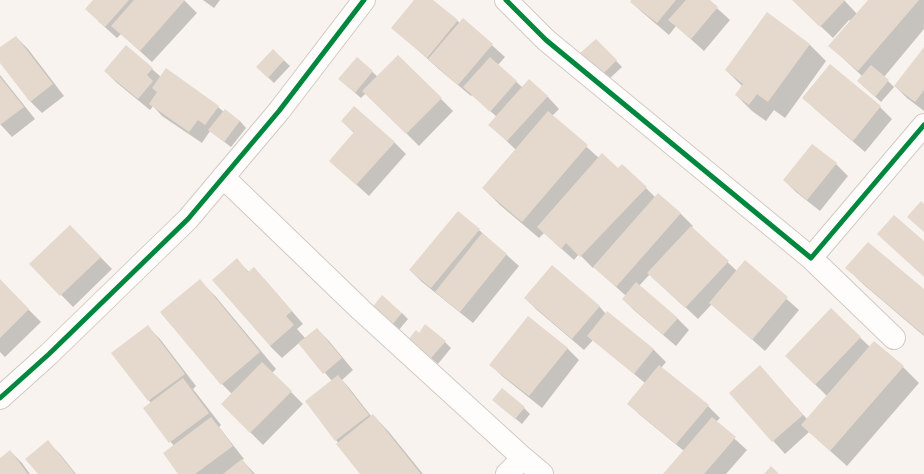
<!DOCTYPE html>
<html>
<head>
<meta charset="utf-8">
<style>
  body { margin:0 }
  canvas { display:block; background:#f8f3ee }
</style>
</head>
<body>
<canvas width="924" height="474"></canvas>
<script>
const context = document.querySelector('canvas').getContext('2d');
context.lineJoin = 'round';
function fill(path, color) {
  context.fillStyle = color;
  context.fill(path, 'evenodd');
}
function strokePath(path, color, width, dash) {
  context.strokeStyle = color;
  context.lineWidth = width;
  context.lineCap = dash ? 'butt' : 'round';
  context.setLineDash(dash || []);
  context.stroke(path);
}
const shadow = new Path2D(`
  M 95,0 L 184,0 L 197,13 L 152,62 L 121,34 L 117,38 L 98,21 Z
  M 203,0 L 220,0 L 214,8 Z
  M 415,0 L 432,0 L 460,23 L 463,19 L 505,57 L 498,65 L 523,88 L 529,80 L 548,97 L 559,109 L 552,116 L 599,158 L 646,188 L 656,198 L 658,194 L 681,214 L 693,226 L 691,228 L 737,271 L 745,262 L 799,310 L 765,351 L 712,304 L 698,319 L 650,274 L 639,286 L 677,318 L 689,330 L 676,346 L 635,311 L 623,299 L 626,296 L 594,267 L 593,268 L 579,254 L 574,260 L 544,233 L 539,238 L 500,205 L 483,188 L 516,150 L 490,125 L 497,117 L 472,95 L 471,96 L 441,71 L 392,27 Z
  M 633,0 L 708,0 L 730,20 L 704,51 L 676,26 L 669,35 L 643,13 L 631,2 Z
  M 793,0 L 844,0 L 857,14 L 869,0 L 924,0 L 924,29 L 884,77 L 894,87 L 924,49 L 924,111 L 907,98 L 895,86 L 881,102 L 858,81 L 862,76 L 830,46 L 851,21 L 849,20 L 833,38 Z
  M 767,14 L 810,45 L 826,61 L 785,118 L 774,110 L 766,121 L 752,111 L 736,95 L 742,86 L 726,70 Z
  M 16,37 L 28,49 L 64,96 L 42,113 L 30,101 L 0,62 L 0,49 Z
  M 596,40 L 622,67 L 607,81 L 581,55 Z
  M 273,50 L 290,66 L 274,83 L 257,67 Z
  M 398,56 L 453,111 L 419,146 L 366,93 L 361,98 L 346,85 L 357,58 L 378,77 Z
  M 152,69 L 161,77 L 218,107 L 224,112 L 240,121 L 246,128 L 231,147 L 210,131 L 202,143 L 162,116 L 153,106 L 150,110 L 117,83 L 105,71 Z
  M 0,75 L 35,119 L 12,137 L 0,124 Z
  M 803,97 L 880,107 L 892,119 L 865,152 L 815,109 Z
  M 342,121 L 394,142 L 406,154 L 369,196 L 330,161 L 354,133 Z
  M 813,145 L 836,164 L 848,176 L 820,211 L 796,192 L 784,180 Z
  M 70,226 L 112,269 L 73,307 L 31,264 Z
  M 479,230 L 519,266 L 473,323 L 422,282 L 410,270 Z
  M 237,260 L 250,273 L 254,269 L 266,281 L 303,324 L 297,329 L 306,339 L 317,329 L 329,341 L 353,370 L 342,380 L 350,389 L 371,416 L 373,415 L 389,432 L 423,474 L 361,474 L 336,440 L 332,381 L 299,343 L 282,358 L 270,346 Z
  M 847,268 L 924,291 L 924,336 L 863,284 Z
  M 0,281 L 41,322 L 5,357 L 0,352 Z
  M 200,281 L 216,297 L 276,369 L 272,373 L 303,404 L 263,445 L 222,404 L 232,394 L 222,384 L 161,313 Z
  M 525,298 L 599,306 L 606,314 L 607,312 L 654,350 L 666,362 L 661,368 L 708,406 L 720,418 L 716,422 L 747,450 L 726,474 L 664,474 L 684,451 L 640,415 L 628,403 L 645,383 L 593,340 L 584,350 L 537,310 Z
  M 831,310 L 870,347 L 903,367 L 919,383 L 847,466 L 809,432 L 785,454 L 730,393 L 760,367 L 807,419 L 827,396 L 786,356 Z
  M 402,313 L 408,319 L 398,331 L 378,315 Z
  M 148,327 L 160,339 L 196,386 L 193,389 L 221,425 L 219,427 L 244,459 L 242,460 L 255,474 L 180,474 L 174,446 L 144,409 L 151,403 L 113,353 Z
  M 419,334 L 445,342 L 451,348 L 438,364 L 424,352 L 423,354 L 408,341 Z
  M 567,348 L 579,360 L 542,408 L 502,376 L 490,364 Z
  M 500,406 L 524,408 L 530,414 L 522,424 Z
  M 48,442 L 60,454 L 76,474 L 39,474 Z
  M 10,451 L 22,463 L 30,474 L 0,474 L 0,459 Z`);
const building = new Path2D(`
  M 93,0 L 129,0 L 105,27 L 85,9 Z
  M 134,0 L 185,0 L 140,51 L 111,26 Z
  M 414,0 L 433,0 L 458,20 L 427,58 L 391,28 Z
  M 631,0 L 676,0 L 657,23 L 630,2 Z
  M 686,0 L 710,0 L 718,7 L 691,39 L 668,20 Z
  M 792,0 L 845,0 L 820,27 Z
  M 868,0 L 919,0 L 858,71 L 828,46 Z
  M 767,12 L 810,44 L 768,102 L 757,94 L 749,105 L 735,95 L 743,84 L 725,70 Z
  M 463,18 L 493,44 L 458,85 L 428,59 Z
  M 16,36 L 53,84 L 30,102 L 0,63 L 0,47 Z
  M 596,39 L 617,60 L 601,76 L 579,54 Z
  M 126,45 L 153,68 L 147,75 L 153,81 L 138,99 L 104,71 Z
  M 924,47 L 924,90 L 915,102 L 894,86 Z
  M 273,49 L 284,60 L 268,78 L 256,67 Z
  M 398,55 L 442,98 L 406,134 L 362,91 Z
  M 357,57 L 373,71 L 355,93 L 338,79 Z
  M 490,57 L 517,81 L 490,112 L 463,87 Z
  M 830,64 L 881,106 L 853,141 L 802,98 Z
  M 871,65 L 889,80 L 875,97 L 857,81 Z
  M 166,68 L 219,106 L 205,125 L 198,120 L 189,132 L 149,104 L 157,92 L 152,88 Z
  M 0,77 L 24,107 L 0,125 Z
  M 529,79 L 548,96 L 507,141 L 488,125 Z
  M 354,106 L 395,142 L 356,185 L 329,161 L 354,132 L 341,121 Z
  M 225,109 L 240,121 L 224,142 L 208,130 Z
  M 548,111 L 588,145 L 522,222 L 482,188 Z
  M 812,144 L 837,163 L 807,200 L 783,180 Z
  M 602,153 L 618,168 L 622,164 L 647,187 L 580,257 L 566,243 L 561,249 L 537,227 Z
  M 658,193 L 681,213 L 616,287 L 593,267 Z
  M 921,201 L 924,204 L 924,232 L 907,217 Z
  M 458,211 L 480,229 L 431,288 L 409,270 Z
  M 894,215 L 924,241 L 924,277 L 877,234 Z
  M 70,225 L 101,257 L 60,296 L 29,264 Z
  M 691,226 L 729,261 L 685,308 L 647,273 Z
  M 482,233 L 507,254 L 460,312 L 435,292 Z
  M 868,242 L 924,289 L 924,335 L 845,268 Z
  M 237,258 L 248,272 L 254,267 L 292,311 L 286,316 L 294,325 L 270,346 L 212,280 Z
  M 745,260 L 788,297 L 752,340 L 709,303 Z
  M 552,265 L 600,306 L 572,339 L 524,298 Z
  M 0,279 L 29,309 L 0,338 Z
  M 200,279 L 260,352 L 221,385 L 160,312 Z
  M 636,282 L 678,318 L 663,335 L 622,299 Z
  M 382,295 L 402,313 L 391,326 L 371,309 Z
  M 831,308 L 861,337 L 815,385 L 785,356 Z
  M 607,311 L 654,349 L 634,374 L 587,336 Z
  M 528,316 L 568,348 L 529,396 L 489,365 Z
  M 425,324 L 446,341 L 431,358 L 418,347 L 416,348 L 407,341 L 416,330 L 419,333 Z
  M 148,325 L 185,374 L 148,401 L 111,353 Z
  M 317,328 L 342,358 L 323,374 L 298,343 Z
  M 874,341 L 904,366 L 830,451 L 801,425 Z
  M 262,362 L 292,391 L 250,433 L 221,404 Z
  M 659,365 L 709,405 L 676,444 L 627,404 Z
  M 760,365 L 803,415 L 772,442 L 729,393 Z
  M 338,375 L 369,415 L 335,441 L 305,401 Z
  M 183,378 L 209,413 L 169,443 L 143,408 Z
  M 502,388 L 525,407 L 515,419 L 492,400 Z
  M 373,414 L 421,474 L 360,474 L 336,444 Z
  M 211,417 L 233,446 L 195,474 L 178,474 L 163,453 Z
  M 712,417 L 736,437 L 704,474 L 663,474 Z
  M 48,440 L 75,474 L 38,474 L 25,459 Z
  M 10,450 L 28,474 L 0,474 L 0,458 Z
  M 242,459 L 253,474 L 223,474 Z
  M 771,466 L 779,474 L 764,474 Z`);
const minor = new Path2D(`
  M 506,0 L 546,40 L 811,258 L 924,125
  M 223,177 L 361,310 L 523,458 L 542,474
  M 811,258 L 894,338
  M 0,398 L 49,354 L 188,219 L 279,111 L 364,0
  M 507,474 L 523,458`);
const cycleway = new Path2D(`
  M 506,0 L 546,40 L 811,258 L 924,125
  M 0,398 L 49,354 L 188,219 L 279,111 L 364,0`);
fill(shadow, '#0003');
fill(building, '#e5d9ce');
strokePath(minor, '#d2cac4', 24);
strokePath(minor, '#fefdfc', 22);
strokePath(cycleway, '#00873e', 5);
</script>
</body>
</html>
